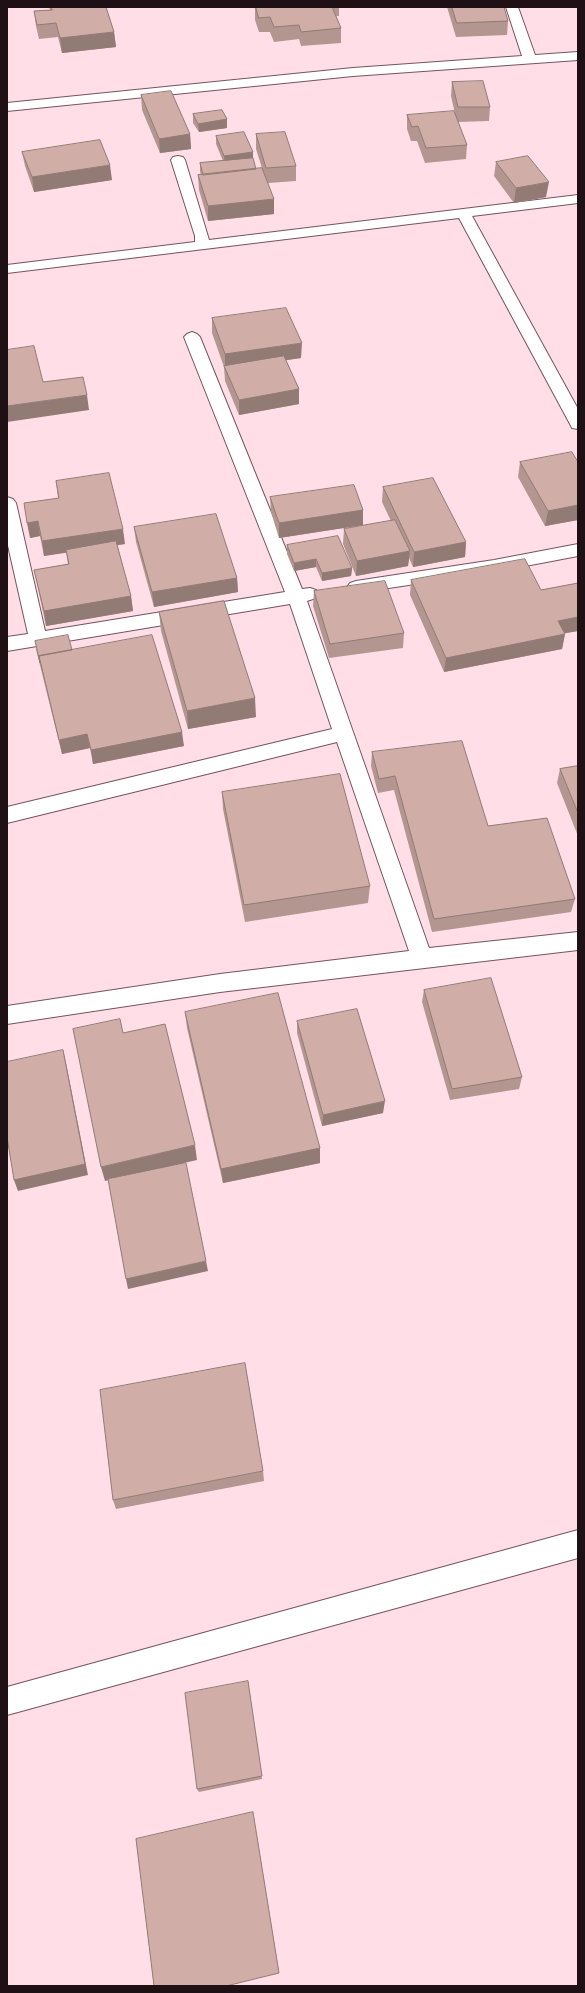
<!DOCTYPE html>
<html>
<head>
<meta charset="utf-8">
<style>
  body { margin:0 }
  #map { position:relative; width:585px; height:1993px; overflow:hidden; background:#ffdee8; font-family:"Times New Roman",serif }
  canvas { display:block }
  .frame { position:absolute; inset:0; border:8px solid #1e1015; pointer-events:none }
</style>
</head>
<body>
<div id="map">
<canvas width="585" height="1993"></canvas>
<div class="frame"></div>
</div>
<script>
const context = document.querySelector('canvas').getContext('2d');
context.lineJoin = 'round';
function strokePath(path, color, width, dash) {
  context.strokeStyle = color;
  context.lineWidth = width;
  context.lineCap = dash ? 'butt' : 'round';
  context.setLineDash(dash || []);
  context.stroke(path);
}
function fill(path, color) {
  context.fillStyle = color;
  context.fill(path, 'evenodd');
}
const street = new Path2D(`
  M 506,7 L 518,7 L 535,55 L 578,52 L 578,60 L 353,76 L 7,111 L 7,103 L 353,68 L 522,56 Z
  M 178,156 L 183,157 L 185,160 L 209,240 L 578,195 L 578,203 L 472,216 L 578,409 L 578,429 L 572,428 L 570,424 L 459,218 L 7,273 L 7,265 L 195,242 L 195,236 L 171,160 L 173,157 Z
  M 192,332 L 197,334 L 200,337 L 302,589 L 310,588 L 316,590 L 319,594 L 316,598 L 307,601 L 429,948 L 578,932 L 578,950 L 220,992 L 7,1024 L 7,1006 L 220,974 L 409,951 L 337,742 L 7,823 L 7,807 L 332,729 L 290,604 L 7,651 L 7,637 L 28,634 L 7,541 L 7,497 L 13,499 L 16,503 L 45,631 L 285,592 L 184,337 L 187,334 Z
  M 578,544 L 578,556 L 494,572 L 356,593 L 350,591 L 347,587 L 350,583 L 356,581 L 494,560 Z
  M 578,1530 L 578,1558 L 7,1715 L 7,1687 Z`);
const wall = new Path2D(`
  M 49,7 L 106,7 L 114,32 L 116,47 L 62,53 L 58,37 L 39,39 L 36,26 L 34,11 L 50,10 Z
  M 255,7 L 339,7 L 339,16 L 336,16 L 341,28 L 341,43 L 301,46 L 299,39 L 274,42 L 270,32 L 259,32 L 255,20 Z
  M 447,7 L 504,7 L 508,21 L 507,35 L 456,37 Z
  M 452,82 L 490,107 L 489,121 L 458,122 L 467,145 L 466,159 L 425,163 L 417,141 L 411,141 L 407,129 L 407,115 L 455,114 L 451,96 Z
  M 141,95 L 190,134 L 191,149 L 160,153 L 142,110 Z
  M 193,114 L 227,119 L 227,128 L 199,132 L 193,123 Z
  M 256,134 L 296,166 L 296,181 L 268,183 L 274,214 L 208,221 L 199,190 L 198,175 L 201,175 L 200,171 L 200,163 L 223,161 L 216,144 L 216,136 L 253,152 L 253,159 L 256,169 L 262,168 L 256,149 Z
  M 22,152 L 112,180 L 34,192 L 25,166 Z
  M 496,162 L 546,197 L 514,203 L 494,176 Z
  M 212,318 L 301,358 L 286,360 L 299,389 L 299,404 L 239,415 L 225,381 L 224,367 L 212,333 Z
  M 520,462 L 578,462 L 578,520 L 545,526 L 518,477 Z
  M 56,481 L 125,544 L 117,545 L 131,596 L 133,611 L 46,626 L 34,570 L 68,564 L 66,552 L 44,556 L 40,536 L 30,538 L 58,498 Z
  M 383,487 L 466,542 L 465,557 L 413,567 L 409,558 L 408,566 L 356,576 L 343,544 L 344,529 L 391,521 L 382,502 Z
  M 270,497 L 363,510 L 363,525 L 279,538 L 271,512 Z
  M 134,527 L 237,578 L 238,592 L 154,607 L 136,542 Z
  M 287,545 L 352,568 L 351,576 L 322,581 L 316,567 L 294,571 L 287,554 Z
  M 411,580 L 541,590 L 578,583 L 578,631 L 565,633 L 565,634 L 562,649 L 444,672 L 410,595 Z
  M 314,591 L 404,633 L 403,648 L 329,658 L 313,606 Z
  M 159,612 L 256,717 L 188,729 L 161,631 Z
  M 36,649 L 72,650 L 184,746 L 93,764 L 90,748 L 62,754 Z
  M 372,752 L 488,826 L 575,899 L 571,912 L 432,932 L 394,790 L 378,793 L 371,766 Z
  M 578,766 L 578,836 L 557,783 L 560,769 Z
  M 222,792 L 370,886 L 368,903 L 245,922 L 223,809 Z
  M 424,990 L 522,1077 L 519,1089 L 450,1100 L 422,1002 Z
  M 185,1012 L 320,1148 L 320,1163 L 223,1183 L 187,1028 Z
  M 297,1021 L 383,1113 L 322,1126 L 297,1033 Z
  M 263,1471 L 264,1481 L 116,1509 L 113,1500 Z
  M 248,1681 L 262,1779 L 199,1792 L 197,1789 Z`);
const shadedWall = new Path2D(`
  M 114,32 L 116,47 L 62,53 L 60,38 Z
  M 227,119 L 227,128 L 199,132 L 198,124 Z
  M 190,134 L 191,149 L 160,153 L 159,139 Z
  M 253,152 L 253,161 L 225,164 L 224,156 Z
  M 110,165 L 112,180 L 34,192 L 32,177 Z
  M 549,182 L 546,197 L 514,203 L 516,188 Z
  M 274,199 L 274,214 L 208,221 L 208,206 Z
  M 302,343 L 301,358 L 226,369 L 225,368 L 225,354 Z
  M 299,389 L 299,404 L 239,415 L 239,400 Z
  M 87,395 L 89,410 L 7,422 L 7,406 Z
  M 578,505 L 578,520 L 545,526 L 548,511 Z
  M 363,510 L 363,525 L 279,538 L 279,523 Z
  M 38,521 L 40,536 L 30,538 L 27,523 Z
  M 123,529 L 125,544 L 44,556 L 42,541 Z
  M 466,542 L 465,557 L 413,567 L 414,552 Z
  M 410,551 L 408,566 L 356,576 L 357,561 Z
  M 316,559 L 316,567 L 294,571 L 294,563 Z
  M 352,568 L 351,576 L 322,581 L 322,573 Z
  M 237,578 L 238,592 L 154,607 L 152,592 Z
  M 131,596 L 133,611 L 46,626 L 44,611 Z
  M 578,617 L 578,631 L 555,635 L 558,621 Z
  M 565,634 L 562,649 L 444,672 L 446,658 Z
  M 255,698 L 256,717 L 188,729 L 187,711 Z
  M 182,732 L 184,746 L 93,764 L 91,750 Z
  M 87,734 L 90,748 L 62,754 L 59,740 Z
  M 63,1050 L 66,1063 L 88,1175 L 18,1191 L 14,1180 Z
  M 385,1101 L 383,1113 L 322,1126 L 323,1115 Z
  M 195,1145 L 197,1160 L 105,1181 L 101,1167 Z
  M 320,1148 L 320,1163 L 223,1183 L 221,1169 Z
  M 206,1261 L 208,1271 L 128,1289 L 126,1279 Z
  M 253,1812 L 279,1972 L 279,1973 Z`);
const building = new Path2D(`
  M 51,7 L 106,7 L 114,32 L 60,38 L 56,23 L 37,25 L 34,11 L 52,10 Z
  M 256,7 L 332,7 L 341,28 L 301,32 L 299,25 L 274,27 L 270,17 L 259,18 Z
  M 452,7 L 504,7 L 508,21 L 457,23 Z
  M 483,81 L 490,107 L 458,107 L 452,82 Z
  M 171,91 L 190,134 L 159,139 L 141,95 Z
  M 222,110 L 227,119 L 198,124 L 193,114 Z
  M 454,111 L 467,145 L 426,148 L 418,126 L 412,127 L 407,115 Z
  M 244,132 L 253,152 L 224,156 L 216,136 Z
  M 285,132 L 296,166 L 266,168 L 256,134 Z
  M 100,140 L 110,165 L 32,177 L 22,152 Z
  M 528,156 L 549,182 L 516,188 L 496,162 Z
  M 253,158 L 256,169 L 203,175 L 200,163 Z
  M 262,168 L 274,199 L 208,206 L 198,175 Z
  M 286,308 L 302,343 L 225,354 L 212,318 Z
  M 34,346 L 43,382 L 83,377 L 87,395 L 7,406 L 7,350 Z
  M 284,356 L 299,389 L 239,400 L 224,366 Z
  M 572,452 L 578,462 L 578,505 L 548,511 L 520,462 Z
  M 109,473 L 123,529 L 42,541 L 38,521 L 27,523 L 24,503 L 59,498 L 56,481 Z
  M 433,478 L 466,542 L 414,552 L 383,487 Z
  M 354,485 L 363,510 L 279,523 L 270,497 Z
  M 216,514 L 237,578 L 152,592 L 134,527 Z
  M 395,520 L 410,551 L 357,561 L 344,529 Z
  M 338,536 L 352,568 L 322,573 L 316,559 L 294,563 L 287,545 Z
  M 116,541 L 131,596 L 44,611 L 34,570 L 69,564 L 66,550 Z
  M 525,559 L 541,590 L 578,583 L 578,617 L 558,621 L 565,634 L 446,658 L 411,580 Z
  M 385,581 L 404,633 L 330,644 L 314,591 Z
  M 224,601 L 255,698 L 187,711 L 159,612 Z
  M 68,635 L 72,650 L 39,656 L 40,663 L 35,641 Z
  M 152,635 L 182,732 L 91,750 L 87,734 L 59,740 L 39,656 Z
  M 462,741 L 488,826 L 547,818 L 575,899 L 434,919 L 395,776 L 379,779 L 372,752 Z
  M 578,766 L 578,813 L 560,769 Z
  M 340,774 L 370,886 L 244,905 L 222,792 Z
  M 491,978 L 522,1077 L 452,1089 L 424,990 Z
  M 278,993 L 320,1148 L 221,1169 L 185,1012 Z
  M 357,1009 L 385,1101 L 323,1115 L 297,1021 Z
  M 120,1019 L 123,1033 L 165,1024 L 195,1145 L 101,1167 L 73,1029 Z
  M 63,1050 L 85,1164 L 14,1180 L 7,1137 L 7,1062 Z
  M 186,1163 L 206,1261 L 126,1279 L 108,1179 Z
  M 245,1363 L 263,1471 L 113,1500 L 100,1390 Z
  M 248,1681 L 262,1776 L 197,1789 L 185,1693 Z
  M 253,1812 L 279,1973 L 226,1986 L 154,1986 L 136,1839 Z`);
strokePath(street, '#76545f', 2);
fill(street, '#fff');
fill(wall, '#b39690');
fill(shadedWall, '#927a75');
fill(building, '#d0aea7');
strokePath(building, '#927a75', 1);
</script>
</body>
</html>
